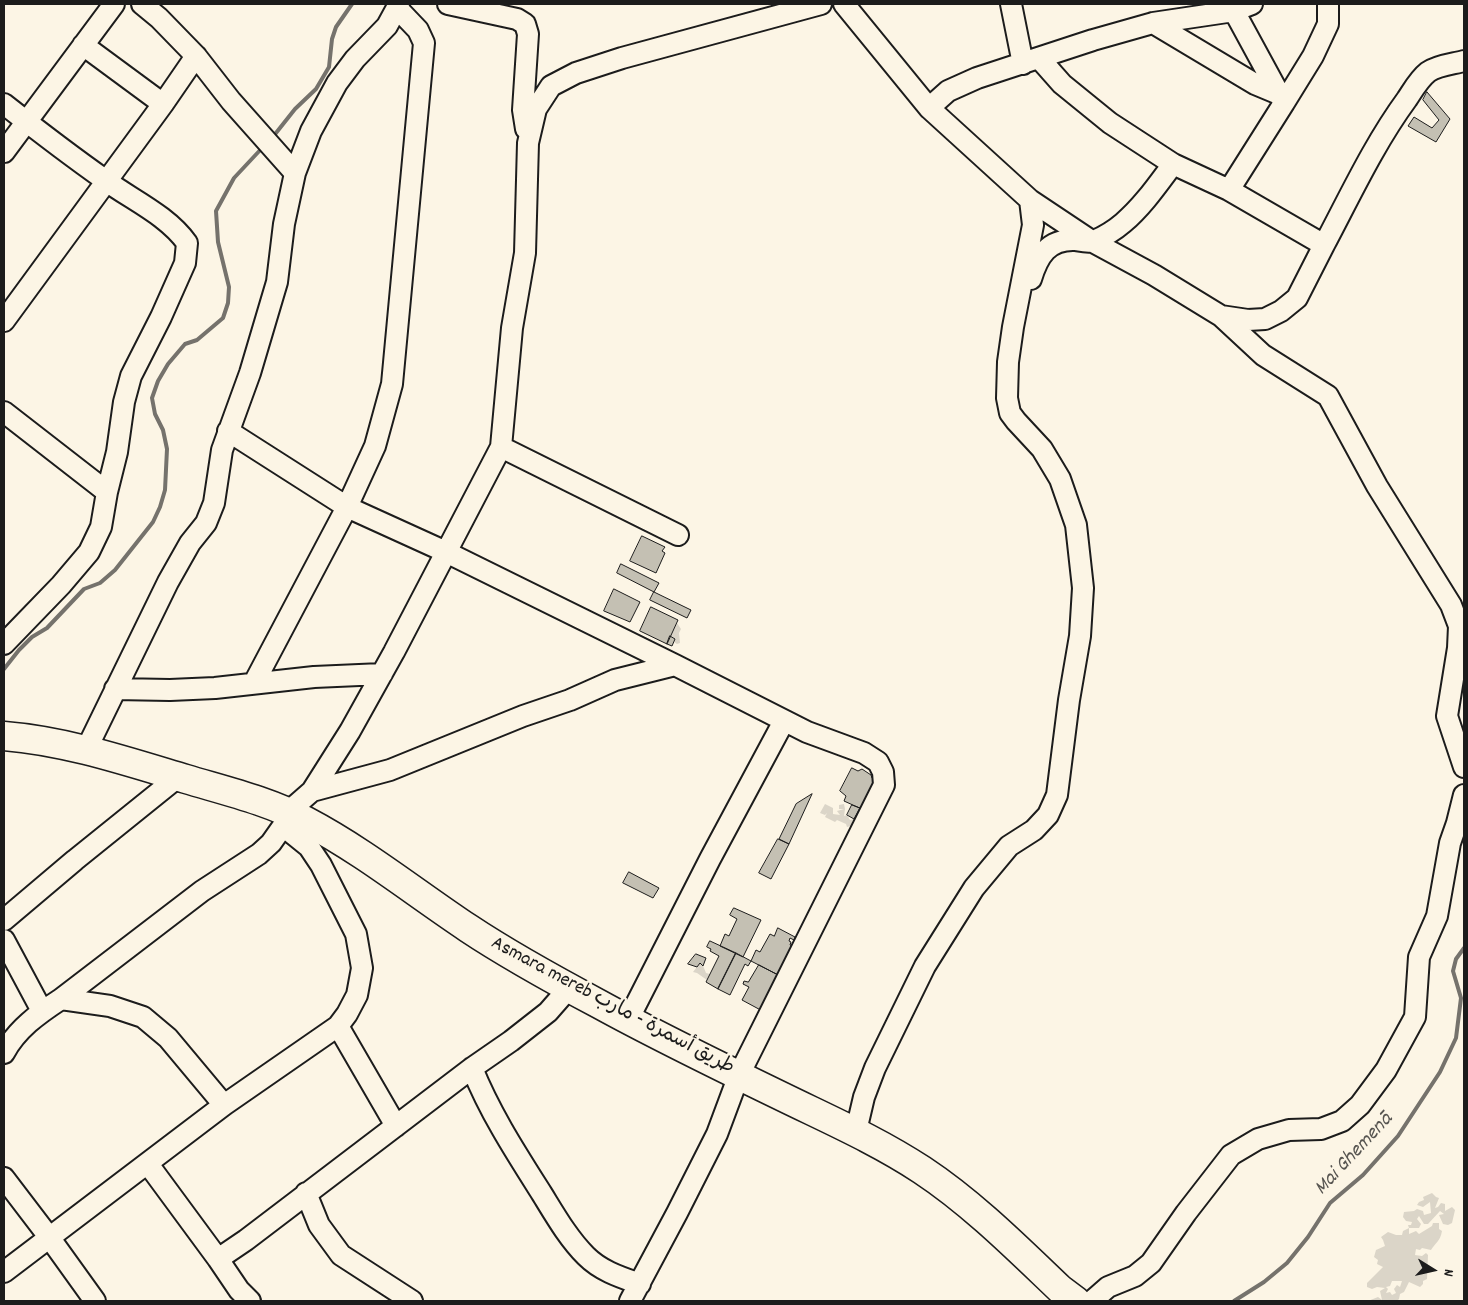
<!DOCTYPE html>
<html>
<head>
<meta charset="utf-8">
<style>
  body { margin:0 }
  #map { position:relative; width:1468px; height:1305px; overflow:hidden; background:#fcf5e5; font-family:Dekko,sans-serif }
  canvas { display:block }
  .frame { position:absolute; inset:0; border:5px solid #1c1c1c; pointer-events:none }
  .north { position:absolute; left:1408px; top:1245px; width:50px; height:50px; -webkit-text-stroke:4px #fcf5e5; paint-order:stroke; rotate:100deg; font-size:14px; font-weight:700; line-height:20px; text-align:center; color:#1c1c1c }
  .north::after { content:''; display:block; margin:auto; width:18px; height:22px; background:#1c1c1c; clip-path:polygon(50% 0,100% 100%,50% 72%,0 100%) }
</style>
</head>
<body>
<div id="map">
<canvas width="1468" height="1305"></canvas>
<div class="frame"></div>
<div class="north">N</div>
</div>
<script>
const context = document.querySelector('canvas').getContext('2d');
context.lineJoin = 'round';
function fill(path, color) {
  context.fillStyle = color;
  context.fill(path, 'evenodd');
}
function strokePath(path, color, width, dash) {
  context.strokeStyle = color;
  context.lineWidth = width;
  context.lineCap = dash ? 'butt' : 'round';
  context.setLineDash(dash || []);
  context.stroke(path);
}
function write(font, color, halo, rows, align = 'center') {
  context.font = font + ' Dekko,"Playpen Sans Arabic",sans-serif';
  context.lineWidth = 5;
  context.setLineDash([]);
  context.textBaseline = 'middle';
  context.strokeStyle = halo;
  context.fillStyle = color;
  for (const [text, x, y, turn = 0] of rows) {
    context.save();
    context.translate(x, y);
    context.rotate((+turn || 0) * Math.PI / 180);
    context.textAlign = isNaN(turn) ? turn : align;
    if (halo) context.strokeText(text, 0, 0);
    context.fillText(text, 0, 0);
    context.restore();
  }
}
const green = new Path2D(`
  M 677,623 L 681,629 L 679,633 L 680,643 L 677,644 L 674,642 L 675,639 L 670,636 Z
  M 825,804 L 833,808 L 833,814 L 840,815 L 837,811 L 844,809 L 839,809 L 839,805 L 844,804 L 845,809 L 844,816 L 847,815 L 850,820 L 854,819 L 852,822 L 854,823 L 855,821 L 855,818 L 858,818 L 858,824 L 847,827 L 846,824 L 837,820 L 835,822 L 825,817 L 827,813 L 825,815 L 820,813 Z
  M 700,963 L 702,963 L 706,973 L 710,974 L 707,980 L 697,973 L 693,972 Z
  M 1432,1193 L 1436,1197 L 1439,1198 L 1435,1208 L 1438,1207 L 1441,1203 L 1445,1204 L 1445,1211 L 1452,1207 L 1455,1210 L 1452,1223 L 1448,1225 L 1443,1224 L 1439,1215 L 1444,1214 L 1440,1211 L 1428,1224 L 1424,1224 L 1419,1216 L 1417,1219 L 1421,1224 L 1419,1228 L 1409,1228 L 1409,1234 L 1416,1231 L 1419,1234 L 1432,1226 L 1433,1223 L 1439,1223 L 1439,1229 L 1442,1231 C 1440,1242 1435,1243 1431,1250 L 1422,1248 L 1420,1250 L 1416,1249 L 1415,1255 L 1422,1256 L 1426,1253 L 1428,1255 L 1427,1279 L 1423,1281 L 1423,1284 L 1420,1287 L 1409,1282 L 1404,1292 L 1400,1294 L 1399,1299 L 1397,1301 L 1387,1300 L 1368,1301 L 1378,1297 L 1382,1300 L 1380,1291 L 1385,1288 L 1377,1287 L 1372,1289 L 1367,1287 L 1367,1283 L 1383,1267 L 1377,1264 L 1378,1260 L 1374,1257 L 1376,1250 L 1385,1246 L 1383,1240 L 1381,1237 L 1388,1232 L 1396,1235 L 1402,1235 L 1403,1231 L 1409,1228 L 1408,1225 L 1411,1225 L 1412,1222 L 1406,1221 L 1403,1217 L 1404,1212 L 1414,1211 L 1417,1209 L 1423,1211 L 1424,1215 L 1431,1213 L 1430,1202 L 1423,1207 L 1417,1205 L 1419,1202 L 1424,1200 L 1423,1197 ZM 1392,1281 L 1402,1281 L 1400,1287 L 1397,1285 L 1394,1289 L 1396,1293 L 1392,1295 L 1390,1292 L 1386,1293 L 1388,1289 L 1386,1287 L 1390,1286 Z`);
const stream = new Path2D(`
  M 272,138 L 295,109 L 316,89 L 329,67 L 332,39 L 336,27 L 352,4
  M 4,669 L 19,650 L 32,637 L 47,628 L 84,589 L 100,583 L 115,570 L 153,522 L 160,507 L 165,490 L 167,449 L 163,430 L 155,414 L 152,398 L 158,381 L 168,364 L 185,344 L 197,340 L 223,318 L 228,303 L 229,287 L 218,242 L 216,211 L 234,178 L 263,147
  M 1234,1301 L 1264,1282 L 1287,1263 L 1308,1237 L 1330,1203 L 1363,1175 L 1398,1136 L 1440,1072 L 1456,1038 L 1461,998 L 1453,971 L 1456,959 L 1464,948`);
const building = new Path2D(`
  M 1427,92 L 1450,119 L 1436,142 L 1408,126 L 1414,117 L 1432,128 L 1439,120 L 1423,100 Z
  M 642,536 L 665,547 L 662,551 L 665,553 L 656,573 L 630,561 Z
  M 621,564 L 659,583 L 654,592 L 617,573 Z
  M 614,589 L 640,602 L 630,622 L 604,611 Z
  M 654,592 L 691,610 L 687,618 L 650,600 Z
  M 651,607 L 678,620 L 667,644 L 640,631 Z
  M 670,636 L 675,639 L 672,646 L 667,644 Z
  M 852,768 L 858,771 L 862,769 L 871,775 L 872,778 L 877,780 L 864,810 L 844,801 L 846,796 L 840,791 Z
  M 812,794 L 789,844 L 779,839 L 796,804 Z
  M 852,805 L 860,808 L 854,819 L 847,815 Z
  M 778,839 L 789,844 L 771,879 L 759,873 Z
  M 629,872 L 659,888 L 653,898 L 623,883 Z
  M 734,908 L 761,920 L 743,957 L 720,946 L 725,934 L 729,936 L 737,919 L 730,915 Z
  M 778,928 L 795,937 L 794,940 L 790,938 L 789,941 L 791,942 L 790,945 L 798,949 L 784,978 L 751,961 L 756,950 L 760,952 L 770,934 L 774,936 Z
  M 710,941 L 736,953 L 718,989 L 706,982 L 719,956 L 710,951 L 711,949 L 707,947 Z
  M 736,953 L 751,961 L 748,966 L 745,964 L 730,995 L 718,989 Z
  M 696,954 L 706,958 L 703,966 L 700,963 L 697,967 L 688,964 Z
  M 759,965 L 784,978 L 768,1014 L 742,1000 L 749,987 L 743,984 L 744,981 L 748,982 Z`);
const minor = new Path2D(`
  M 142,4 L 159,18 L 196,56 L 231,101 L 295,173
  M 448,4 L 517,19 L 525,24 L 528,34 L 523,110 L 526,129
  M 844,4 L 929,108 L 1030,200 L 1033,225 L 1013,327 L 1008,362 L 1007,398 L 1010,413 L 1016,421 L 1042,449 L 1060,479 L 1076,525 L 1083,588 L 1080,636 L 1069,700 L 1057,795 L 1048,815 L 1034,830 L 1009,846 L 974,888 L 925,966 L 875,1068 L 864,1097 L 856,1131
  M 1011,4 L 1023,64
  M 1153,23 L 1255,84 L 1279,94
  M 83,45 L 163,104
  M 1039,58 L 1062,84 L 1110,123 L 1173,164
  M 1284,103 L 1313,56 L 1328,24 L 1328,4
  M 4,104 C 37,130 71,156 105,180 C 132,200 167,215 187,243 L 185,263 L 161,317 L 131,376 L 124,402 L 117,452 L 107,492 L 101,527 L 89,552 L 61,585 L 4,644
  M 929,108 L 948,91 L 977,78 L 1093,40 L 1153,23 L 1234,11 L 1252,4
  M 4,152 L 114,4
  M 1030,200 L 1093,242 L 1154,275 L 1221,316 L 1263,355 L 1328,396 L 1377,486 L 1451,605 L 1459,626 L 1458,648 L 1447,716 L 1464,767
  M 1324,245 C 1350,196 1374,144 1407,99 C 1413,90 1419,79 1428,72 C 1438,65 1453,64 1464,61
  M 1031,279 C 1038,256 1048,239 1075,240 C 1081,241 1089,243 1094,241 C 1103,237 1116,229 1123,223 C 1143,206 1158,184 1173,164 L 1229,190 L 1284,103 L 1234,11 L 1232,4
  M 1221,316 L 1248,320 L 1265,319 L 1281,311 L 1297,298 L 1324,245 L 1229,190
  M 4,321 L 163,104 L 196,56
  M 4,412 L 107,492
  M 228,431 L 347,507 L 446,552 L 675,665 L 807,732 L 864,753 L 878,762 L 883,772 L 884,785 L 739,1075 L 717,1134 L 677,1213 L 630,1301
  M 501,447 L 678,535
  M 254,683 L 347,507 L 375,446 L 392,384 L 424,43 L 418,30 L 397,8
  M 115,689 L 170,690 L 215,688 L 314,677 L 382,674
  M 86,750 L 168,582 L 190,543 L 206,523 L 214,503 L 222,450 L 250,373 L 277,282 L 284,224 L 295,173 L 311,131 L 337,83 L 355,59 L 387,26 L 399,4
  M 312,791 L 390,770 L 523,716 L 570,700 L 615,680 L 675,665
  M 283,826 L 309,847 L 321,865 L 356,934 L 362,968 L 357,995 L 347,1014 L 338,1026
  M 4,920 L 75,860 L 178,777
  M 4,940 L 42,1011
  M 61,999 L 110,1006 L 143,1017 L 168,1038 L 224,1105
  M 628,1020 L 710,859 L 784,721
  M 4,1053 C 17,1029 38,1014 61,999 L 202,891 L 259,854 L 271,843 L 283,826 L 288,812 L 312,791 L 350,731 L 394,652 L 501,447 L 512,328 L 525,253 L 528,143 L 536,109 L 551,86 L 576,73 L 622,58 L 821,4
  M 472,1068 C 490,1113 516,1153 542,1194 C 555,1215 568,1238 586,1256 C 601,1271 620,1277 640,1284
  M 148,1164 L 218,1259 L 239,1290 L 250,1301
  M 4,1178 L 49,1237 L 95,1301
  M 306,1193 L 319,1225 L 341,1255 L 412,1301
  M 218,1259 L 246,1240 L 472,1068 L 511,1041 L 548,1012 L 569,988
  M 4,1272 L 224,1105 L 338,1026 L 396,1126
  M 1092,1301 L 1108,1287 L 1135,1276 L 1151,1263 L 1186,1213 L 1231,1155 L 1258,1139 L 1289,1130 L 1321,1129 L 1342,1121 L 1360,1105 L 1386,1070 L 1415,1017 L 1419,957 L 1437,916 L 1450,843 L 1457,823 L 1464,795`);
const highway = new Path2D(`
  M 4,736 C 66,741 126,761 186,779 C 226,791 269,801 306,821 C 363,851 414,892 468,928 C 510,956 554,980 599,1004 C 659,1037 721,1067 783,1097 C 830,1120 878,1141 922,1170 C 972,1203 1017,1248 1060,1289 L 1076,1301`);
const streetNames = [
  ["Asmara mereb طريق أسمرة - مارب",612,1007,28]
];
const waterNames = [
  ["Mai Ghemenā",1355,1155,-47]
];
fill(green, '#dbd5c8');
strokePath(stream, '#75726c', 4);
fill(building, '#c4c0b3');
strokePath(building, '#1c1c1c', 1);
strokePath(minor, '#1c1c1c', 24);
strokePath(highway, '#1c1c1c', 31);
strokePath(minor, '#fcf5e5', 20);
strokePath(highway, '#fcf5e5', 28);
write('20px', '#1c1c1c', '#fcf5e5', streetNames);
write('italic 21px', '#575551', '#fcf5e5', waterNames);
</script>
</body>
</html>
